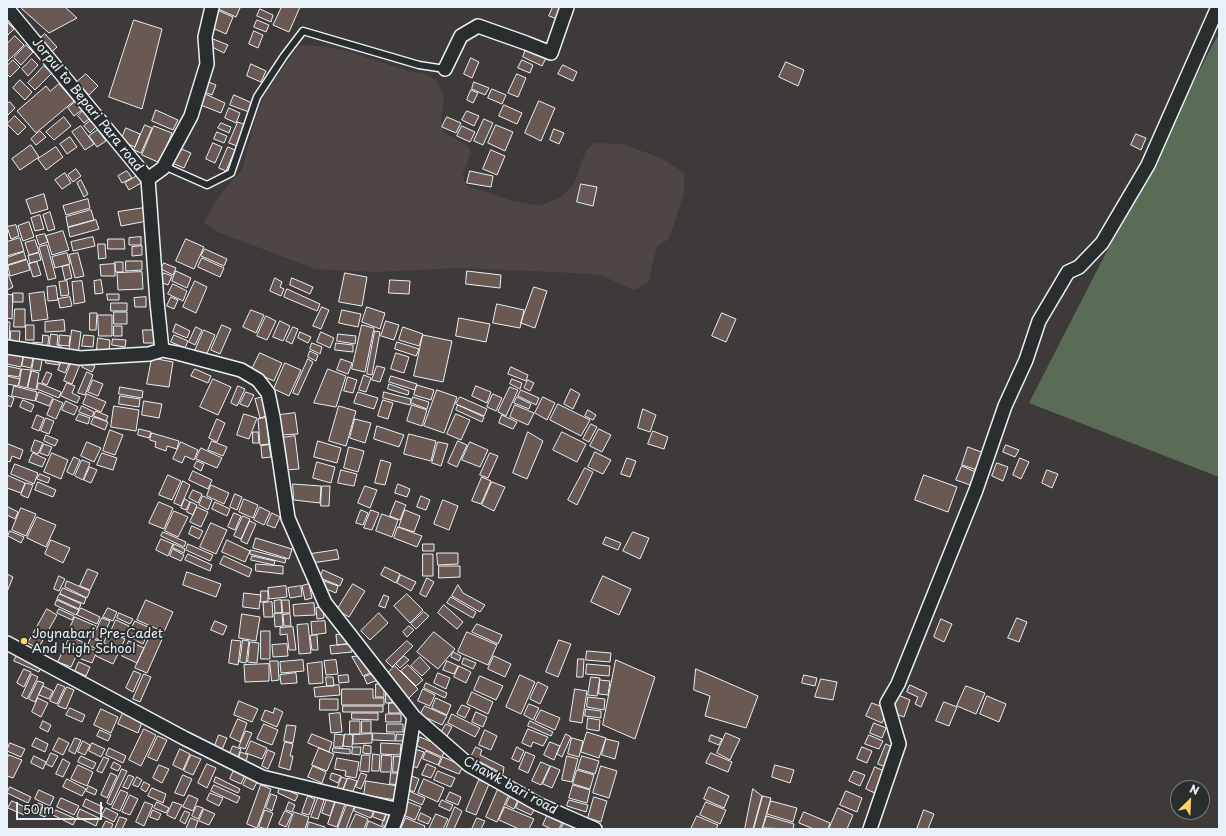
<!DOCTYPE html>
<html>
<head>
<meta charset="utf-8">
<style>
  body { margin:0 }
  #map { position:relative; width:1226px; height:836px; overflow:hidden; background:#3d3a39; font-family:"Playpen Sans",sans-serif }
  canvas { display:block }
  .frame { position:absolute; inset:0; border:8px solid #e8f1f8; pointer-events:none }
  .north { position:absolute; left:1170px; top:780px; width:40px; height:40px; box-sizing:border-box; background:#2a2d2e; border:1px solid #767b7f; border-radius:50%; rotate:24deg; font-size:11px; font-weight:700; line-height:16px; text-align:center; color:#e8f1f8 }
  .north::after { content:''; display:block; margin:auto; width:14px; height:18px; background:#ffd166; clip-path:polygon(50% 0,100% 100%,50% 72%,0 100%) }
  .scale { position:absolute; left:16px; top:802px; width:86px; height:18px; box-sizing:border-box; border:2px solid #e8f1f8; border-top:0; padding-left:5px; font-size:12px; line-height:14px; white-space:nowrap; color:#e8f1f8; -webkit-text-stroke:3px #2a2d2e; paint-order:stroke }
</style>
</head>
<body>
<div id="map">
<canvas width="1226" height="836"></canvas>
<div class="frame"></div>
<div class="north">N</div>
<div class="scale">50 m</div>
</div>
<script>
const context = document.querySelector('canvas').getContext('2d');
context.lineJoin = 'round';
function fill(path, color) {
  context.fillStyle = color;
  context.fill(path, 'evenodd');
}
function strokePath(path, color, width, dash) {
  context.strokeStyle = color;
  context.lineWidth = width;
  context.lineCap = dash ? 'butt' : 'round';
  context.setLineDash(dash || []);
  context.stroke(path);
}
function write(font, color, halo, rows, align = 'center') {
  context.font = font + ' "Playpen Sans",sans-serif';
  context.lineWidth = 4;
  context.setLineDash([]);
  context.textBaseline = 'middle';
  context.strokeStyle = halo;
  context.fillStyle = color;
  for (const [text, x, y, turn = 0] of rows) {
    context.save();
    context.translate(x, y);
    context.rotate((+turn || 0) * Math.PI / 180);
    context.textAlign = isNaN(turn) ? turn : align;
    if (halo) context.strokeText(text, 0, 0);
    context.fillText(text, 0, 0);
    context.restore();
  }
}
const built = new Path2D(`
  M 300,45 L 327,47 L 351,52 L 408,71 L 426,74 L 437,81 L 444,96 L 443,105 L 441,118 L 443,132 L 463,143 L 469,147 L 471,152 L 463,174 L 464,181 L 467,186 L 513,201 L 539,206 L 560,198 L 574,184 L 585,153 L 593,143 L 622,144 L 661,158 L 684,173 L 684,192 L 669,239 L 657,246 L 652,266 L 649,281 L 635,290 L 600,275 L 575,273 L 459,268 L 375,272 L 315,269 L 218,232 L 204,222 L 219,196 L 243,168 L 252,131 L 259,108 L 267,90 Z`);
const green = new Path2D(`
  M 1219,34 L 1219,477 L 1029,403 L 1212,46 Z`);
const building = new Path2D(`
  M 23,7 L 65,7 L 77,18 L 49,33 L 22,9 Z
  M 216,7 L 238,7 L 240,8 L 236,17 L 216,8 Z
  M 278,7 L 300,7 L 289,32 L 273,25 L 281,8 Z
  M 553,7 L 563,7 L 560,20 L 549,16 Z
  M 215,9 L 233,17 L 226,34 L 208,26 Z
  M 260,9 L 273,15 L 271,22 L 257,16 Z
  M 134,20 L 162,29 L 142,109 L 109,97 Z
  M 257,20 L 269,25 L 266,32 L 254,27 Z
  M 7,22 L 14,29 L 7,36 Z
  M 254,31 L 263,35 L 258,48 L 249,44 Z
  M 45,34 L 57,47 L 51,53 L 38,40 Z
  M 15,36 L 24,45 L 7,62 L 7,44 Z
  M 213,39 L 228,45 L 224,53 L 210,46 Z
  M 26,45 L 33,52 L 21,65 L 14,58 Z
  M 526,49 L 546,58 L 542,66 L 523,57 Z
  M 471,58 L 479,62 L 472,78 L 464,74 Z
  M 32,59 L 38,65 L 28,76 L 22,69 Z
  M 13,60 L 20,67 L 10,77 L 7,74 L 7,66 Z
  M 522,60 L 533,65 L 530,73 L 518,68 Z
  M 786,62 L 804,70 L 798,86 L 779,77 Z
  M 251,64 L 266,71 L 261,82 L 247,76 Z
  M 563,65 L 577,72 L 573,81 L 558,74 Z
  M 44,66 L 52,73 L 35,90 L 28,83 Z
  M 86,74 L 98,86 L 89,95 L 77,82 Z
  M 517,74 L 526,78 L 518,97 L 508,93 Z
  M 20,80 L 32,92 L 25,100 L 13,88 Z
  M 206,81 L 216,85 L 212,95 L 202,91 Z
  M 474,82 L 489,88 L 485,95 L 472,89 Z
  M 59,84 L 74,101 L 36,133 L 17,111 L 46,86 L 50,91 Z
  M 492,89 L 506,95 L 502,104 L 488,98 Z
  M 471,90 L 478,93 L 473,103 L 467,100 Z
  M 203,93 L 225,103 L 221,113 L 198,104 Z
  M 234,95 L 252,103 L 249,112 L 230,105 Z
  M 539,101 L 555,108 L 541,141 L 525,133 Z
  M 10,102 L 15,108 L 7,116 L 7,104 Z
  M 75,102 L 82,110 L 74,116 L 68,108 Z
  M 504,105 L 522,113 L 517,124 L 499,116 Z
  M 229,108 L 240,113 L 236,123 L 225,118 Z
  M 156,110 L 178,120 L 173,130 L 152,121 Z
  M 83,111 L 89,119 L 84,123 L 78,116 Z
  M 467,111 L 479,116 L 474,126 L 462,120 Z
  M 15,116 L 26,127 L 18,135 L 7,124 Z
  M 64,117 L 71,126 L 54,140 L 46,132 Z
  M 447,117 L 461,123 L 456,133 L 442,127 Z
  M 484,119 L 493,123 L 483,145 L 474,141 Z
  M 90,121 L 96,127 L 90,133 L 84,126 Z
  M 238,122 L 246,125 L 237,146 L 229,143 Z
  M 221,123 L 231,127 L 229,133 L 218,128 Z
  M 145,125 L 152,128 L 141,153 L 134,150 Z
  M 496,125 L 513,132 L 505,151 L 488,143 Z
  M 81,126 L 94,144 L 85,150 L 72,132 Z
  M 154,126 L 172,133 L 160,163 L 142,155 Z
  M 462,126 L 475,132 L 470,142 L 457,136 Z
  M 126,128 L 140,134 L 135,147 L 121,141 Z
  M 554,129 L 564,133 L 559,144 L 550,140 Z
  M 98,130 L 106,141 L 97,147 L 89,136 Z
  M 40,131 L 46,137 L 36,145 L 31,139 Z
  M 217,132 L 227,136 L 224,143 L 214,139 Z
  M 1136,134 L 1146,138 L 1141,150 L 1131,145 Z
  M 70,137 L 77,147 L 67,154 L 60,144 Z
  M 213,143 L 222,147 L 215,163 L 206,159 Z
  M 31,145 L 39,157 L 20,170 L 12,159 Z
  M 56,147 L 63,157 L 46,170 L 38,159 Z
  M 228,147 L 235,150 L 226,171 L 219,168 Z
  M 179,148 L 191,153 L 184,168 L 172,163 Z
  M 491,150 L 505,156 L 497,175 L 483,169 Z
  M 76,169 L 81,176 L 73,182 L 68,175 Z
  M 127,171 L 132,178 L 122,183 L 118,176 Z
  M 470,171 L 493,176 L 491,187 L 467,183 Z
  M 65,173 L 71,183 L 62,189 L 55,180 Z
  M 137,176 L 141,183 L 129,190 L 125,183 Z
  M 81,180 L 88,194 L 84,197 L 77,183 Z
  M 581,184 L 597,187 L 593,206 L 577,202 Z
  M 44,194 L 48,209 L 31,214 L 26,200 Z
  M 88,199 L 90,208 L 66,215 L 63,206 Z
  M 144,208 L 147,221 L 121,226 L 118,212 Z
  M 91,210 L 94,220 L 68,227 L 66,217 Z
  M 50,212 L 55,229 L 48,231 L 43,215 Z
  M 40,215 L 44,229 L 35,231 L 31,218 Z
  M 96,220 L 99,229 L 70,237 L 68,228 Z
  M 29,222 L 34,237 L 23,241 L 18,226 Z
  M 16,225 L 19,236 L 11,239 L 7,227 Z
  M 63,231 L 69,250 L 52,255 L 46,236 Z
  M 45,234 L 48,242 L 39,245 L 36,236 Z
  M 93,237 L 95,246 L 73,251 L 71,242 Z
  M 141,237 L 141,245 L 129,245 L 129,238 Z
  M 20,238 L 24,251 L 7,256 L 7,242 Z
  M 108,239 L 124,239 L 125,249 L 108,249 Z
  M 186,239 L 204,247 L 194,269 L 176,261 Z
  M 35,240 L 39,252 L 29,255 L 25,243 Z
  M 98,244 L 105,244 L 106,258 L 99,259 Z
  M 47,245 L 56,278 L 48,280 L 39,247 Z
  M 142,246 L 142,255 L 132,256 L 132,247 Z
  M 205,249 L 227,259 L 224,266 L 201,256 Z
  M 24,252 L 26,259 L 7,265 L 7,258 Z
  M 39,253 L 41,260 L 30,263 L 28,256 Z
  M 67,253 L 70,264 L 55,268 L 52,257 Z
  M 78,253 L 84,276 L 75,278 L 69,255 Z
  M 202,258 L 224,268 L 220,277 L 198,267 Z
  M 27,260 L 30,270 L 10,276 L 8,266 Z
  M 126,261 L 142,261 L 142,270 L 126,271 Z
  M 37,262 L 41,275 L 33,277 L 29,264 Z
  M 115,262 L 123,262 L 123,272 L 116,272 Z
  M 164,263 L 176,268 L 173,275 L 161,269 Z
  M 115,264 L 115,276 L 101,276 L 100,265 Z
  M 69,265 L 72,278 L 65,280 L 62,267 Z
  M 7,271 L 13,287 L 7,290 Z
  M 176,271 L 191,278 L 187,288 L 172,281 Z
  M 467,271 L 501,275 L 500,288 L 466,284 Z
  M 142,272 L 143,289 L 118,290 L 117,273 Z
  M 164,273 L 172,276 L 168,285 L 160,282 Z
  M 345,273 L 367,277 L 362,306 L 339,302 Z
  M 275,278 L 282,282 L 280,287 L 284,289 L 281,296 L 270,291 Z
  M 292,278 L 313,287 L 310,294 L 290,285 Z
  M 101,280 L 103,293 L 95,294 L 94,281 Z
  M 390,280 L 410,281 L 409,294 L 389,293 Z
  M 67,281 L 69,295 L 61,296 L 59,282 Z
  M 82,281 L 85,302 L 74,304 L 72,282 Z
  M 195,281 L 207,287 L 196,313 L 183,307 Z
  M 173,284 L 187,291 L 183,301 L 168,294 Z
  M 56,286 L 58,300 L 48,301 L 47,287 Z
  M 534,287 L 547,291 L 535,328 L 521,323 Z
  M 287,289 L 320,304 L 317,311 L 284,297 Z
  M 44,292 L 48,319 L 32,321 L 29,294 Z
  M 13,293 L 23,293 L 23,302 L 13,302 Z
  M 7,294 L 13,295 L 12,319 L 7,318 Z
  M 107,294 L 119,294 L 119,300 L 108,300 Z
  M 70,297 L 72,306 L 60,308 L 58,299 Z
  M 146,297 L 146,307 L 135,307 L 134,298 Z
  M 171,297 L 178,300 L 174,309 L 167,306 Z
  M 111,303 L 127,303 L 127,311 L 111,311 Z
  M 497,304 L 524,310 L 520,328 L 493,323 Z
  M 322,307 L 329,310 L 321,329 L 313,326 Z
  M 367,307 L 385,313 L 380,329 L 362,322 Z
  M 15,309 L 25,309 L 25,327 L 14,327 Z
  M 251,310 L 264,315 L 256,333 L 243,327 Z
  M 342,310 L 361,314 L 358,327 L 339,323 Z
  M 114,312 L 127,312 L 127,324 L 114,324 Z
  M 90,313 L 97,313 L 96,330 L 90,330 Z
  M 722,313 L 736,319 L 726,342 L 712,336 Z
  M 98,315 L 112,315 L 112,336 L 99,336 Z
  M 266,316 L 276,321 L 267,340 L 257,336 Z
  M 459,318 L 490,324 L 486,342 L 456,336 Z
  M 64,320 L 65,331 L 45,332 L 45,322 Z
  M 280,321 L 290,326 L 283,341 L 273,337 Z
  M 386,321 L 399,325 L 394,340 L 381,336 Z
  M 7,322 L 10,322 L 9,346 L 7,346 Z
  M 176,324 L 190,331 L 187,338 L 173,332 Z
  M 26,325 L 34,325 L 34,340 L 26,340 Z
  M 222,325 L 231,329 L 220,354 L 211,350 Z
  M 362,325 L 374,328 L 365,372 L 352,369 Z
  M 114,326 L 122,326 L 122,336 L 114,336 Z
  M 196,327 L 202,330 L 195,345 L 189,342 Z
  M 293,327 L 298,329 L 292,344 L 286,341 Z
  M 403,327 L 423,334 L 419,346 L 399,340 Z
  M 72,330 L 81,332 L 78,355 L 69,354 Z
  M 143,330 L 154,330 L 154,343 L 144,343 Z
  M 204,330 L 215,335 L 205,358 L 194,353 Z
  M 11,331 L 20,331 L 19,347 L 11,347 Z
  M 375,331 L 380,332 L 372,375 L 367,374 Z
  M 300,332 L 311,337 L 308,343 L 298,338 Z
  M 321,332 L 334,338 L 330,348 L 317,342 Z
  M 51,334 L 58,335 L 57,345 L 61,346 L 60,353 L 49,351 Z
  M 338,334 L 356,336 L 355,344 L 337,341 Z
  M 43,335 L 49,336 L 47,351 L 32,349 L 33,342 L 42,343 Z
  M 60,335 L 70,336 L 69,346 L 59,345 Z
  M 84,335 L 94,336 L 93,347 L 82,346 Z
  M 174,335 L 188,341 L 185,348 L 171,342 Z
  M 423,335 L 452,341 L 443,382 L 414,376 Z
  M 98,338 L 110,340 L 109,351 L 97,349 Z
  M 113,339 L 126,340 L 125,347 L 112,345 Z
  M 397,342 L 419,349 L 416,356 L 395,349 Z
  M 312,343 L 322,347 L 320,354 L 310,349 Z
  M 336,343 L 353,345 L 353,352 L 335,350 Z
  M 7,350 L 24,353 L 21,367 L 7,364 Z
  M 310,351 L 318,355 L 316,361 L 308,357 Z
  M 25,352 L 34,354 L 31,368 L 22,366 Z
  M 35,353 L 43,355 L 40,371 L 32,370 Z
  M 260,353 L 282,363 L 274,381 L 251,371 Z
  M 396,353 L 409,357 L 404,373 L 391,369 Z
  M 47,354 L 60,356 L 59,365 L 46,363 Z
  M 64,356 L 71,359 L 65,373 L 58,370 Z
  M 73,358 L 81,362 L 72,384 L 64,381 Z
  M 152,358 L 173,362 L 169,387 L 147,384 Z
  M 308,359 L 313,362 L 298,395 L 293,393 Z
  M 341,359 L 352,363 L 348,374 L 337,370 Z
  M 84,361 L 95,366 L 92,372 L 82,367 Z
  M 285,363 L 301,370 L 289,396 L 274,389 Z
  M 7,366 L 21,369 L 19,377 L 7,375 Z
  M 377,366 L 385,368 L 380,382 L 372,380 Z
  M 511,367 L 528,375 L 526,381 L 508,374 Z
  M 22,369 L 31,370 L 27,388 L 19,386 Z
  M 195,369 L 211,376 L 208,383 L 191,376 Z
  M 328,369 L 346,376 L 336,407 L 314,403 Z
  M 32,371 L 39,373 L 36,390 L 28,388 Z
  M 47,372 L 52,374 L 47,385 L 42,383 Z
  M 87,372 L 93,375 L 85,395 L 78,393 Z
  M 364,375 L 371,378 L 366,392 L 359,390 Z
  M 7,376 L 20,379 L 18,386 L 7,384 Z
  M 391,376 L 417,384 L 415,390 L 389,382 Z
  M 348,377 L 357,380 L 353,393 L 344,391 Z
  M 213,379 L 231,387 L 218,415 L 200,407 Z
  M 512,379 L 522,383 L 520,389 L 510,384 Z
  M 93,380 L 103,384 L 98,396 L 88,392 Z
  M 528,380 L 534,383 L 530,391 L 524,388 Z
  M 39,383 L 61,392 L 59,398 L 37,389 Z
  M 67,383 L 75,386 L 72,393 L 80,397 L 77,403 L 61,396 Z
  M 389,384 L 409,391 L 408,395 L 388,389 Z
  M 417,385 L 434,390 L 431,400 L 414,395 Z
  M 14,386 L 37,392 L 35,401 L 12,396 Z
  M 238,386 L 245,389 L 237,406 L 231,403 Z
  M 476,386 L 491,392 L 487,403 L 472,396 Z
  M 120,387 L 143,391 L 142,398 L 119,394 Z
  M 510,387 L 518,390 L 506,416 L 498,412 Z
  M 571,389 L 580,394 L 573,409 L 564,404 Z
  M 437,390 L 457,397 L 444,433 L 424,426 Z
  M 521,390 L 539,398 L 536,405 L 518,396 Z
  M 39,392 L 53,398 L 49,406 L 36,401 Z
  M 246,392 L 254,395 L 248,407 L 240,404 Z
  M 358,392 L 378,398 L 374,409 L 354,403 Z
  M 384,392 L 411,399 L 410,405 L 383,398 Z
  M 87,394 L 106,402 L 101,412 L 83,404 Z
  M 493,394 L 502,398 L 496,411 L 487,407 Z
  M 7,395 L 14,398 L 11,407 L 7,405 Z
  M 120,396 L 140,399 L 139,407 L 119,404 Z
  M 264,397 L 269,415 L 260,418 L 255,399 Z
  M 413,397 L 429,402 L 427,409 L 411,403 Z
  M 460,397 L 487,409 L 484,416 L 456,404 Z
  M 517,397 L 531,404 L 529,409 L 514,403 Z
  M 543,397 L 555,403 L 547,420 L 535,413 Z
  M 54,399 L 63,403 L 56,419 L 47,415 Z
  M 23,400 L 34,405 L 31,412 L 20,407 Z
  M 383,400 L 393,403 L 388,419 L 378,416 Z
  M 66,401 L 78,407 L 74,415 L 62,410 Z
  M 144,401 L 162,404 L 159,418 L 142,415 Z
  M 558,404 L 590,420 L 581,436 L 550,420 Z
  M 412,405 L 427,410 L 422,426 L 407,421 Z
  M 458,405 L 484,417 L 482,422 L 456,410 Z
  M 515,405 L 534,413 L 528,425 L 510,417 Z
  M 82,406 L 94,412 L 92,417 L 79,412 Z
  M 114,406 L 139,410 L 136,431 L 111,427 Z
  M 339,406 L 356,411 L 346,446 L 329,441 Z
  M 643,409 L 656,415 L 650,432 L 638,428 Z
  M 588,410 L 596,415 L 593,420 L 585,416 Z
  M 96,411 L 108,416 L 106,421 L 94,416 Z
  M 295,413 L 298,434 L 282,435 L 280,415 Z
  M 79,414 L 90,418 L 88,424 L 76,420 Z
  M 244,414 L 257,418 L 249,439 L 237,435 Z
  M 456,414 L 470,420 L 461,440 L 447,434 Z
  M 37,415 L 44,418 L 39,431 L 32,428 Z
  M 502,415 L 517,422 L 513,429 L 499,423 Z
  M 94,417 L 108,422 L 105,430 L 91,424 Z
  M 46,418 L 54,421 L 49,434 L 41,431 Z
  M 266,418 L 269,444 L 260,445 L 258,419 Z
  M 217,419 L 225,423 L 217,442 L 209,438 Z
  M 355,419 L 371,423 L 365,443 L 350,438 Z
  M 591,424 L 597,427 L 589,442 L 583,439 Z
  M 377,426 L 404,435 L 399,447 L 374,439 Z
  M 139,429 L 151,432 L 149,438 L 138,435 Z
  M 599,429 L 611,435 L 602,452 L 590,446 Z
  M 110,430 L 123,435 L 115,455 L 103,451 Z
  M 653,431 L 668,437 L 664,449 L 648,444 Z
  M 253,432 L 258,432 L 259,443 L 253,443 Z
  M 528,432 L 543,441 L 527,479 L 513,473 Z
  M 562,432 L 586,444 L 577,462 L 553,450 Z
  M 152,433 L 179,441 L 177,449 L 167,446 L 166,451 L 155,447 L 156,442 L 150,440 Z
  M 409,434 L 436,441 L 431,461 L 404,454 Z
  M 46,435 L 58,440 L 55,446 L 44,441 Z
  M 295,436 L 299,469 L 286,470 L 282,438 Z
  M 35,440 L 43,443 L 38,454 L 31,451 Z
  M 212,441 L 227,447 L 223,456 L 208,450 Z
  M 318,441 L 341,448 L 337,463 L 314,457 Z
  M 458,441 L 467,445 L 457,467 L 448,463 Z
  M 87,442 L 101,448 L 94,462 L 81,456 Z
  M 181,442 L 198,450 L 194,460 L 185,456 L 182,463 L 173,459 Z
  M 438,442 L 448,444 L 441,466 L 432,463 Z
  M 470,442 L 488,450 L 480,467 L 462,460 Z
  M 8,444 L 23,450 L 20,459 L 12,456 L 10,462 L 7,461 L 7,447 Z
  M 44,444 L 52,447 L 48,456 L 40,453 Z
  M 269,445 L 271,457 L 262,458 L 261,446 Z
  M 1006,445 L 1019,450 L 1015,457 L 1003,452 Z
  M 349,447 L 364,451 L 358,472 L 344,468 Z
  M 968,447 L 984,453 L 977,470 L 962,465 Z
  M 201,448 L 222,458 L 217,468 L 196,459 Z
  M 595,452 L 611,460 L 603,474 L 588,467 Z
  M 33,453 L 46,459 L 42,467 L 29,462 Z
  M 52,453 L 68,460 L 61,479 L 44,472 Z
  M 102,453 L 117,458 L 113,470 L 97,465 Z
  M 490,453 L 498,456 L 488,478 L 480,475 Z
  M 74,457 L 80,460 L 73,475 L 67,472 Z
  M 627,458 L 636,461 L 630,477 L 621,474 Z
  M 1020,458 L 1029,462 L 1021,479 L 1013,475 Z
  M 82,460 L 90,463 L 83,480 L 75,476 Z
  M 381,460 L 391,463 L 385,485 L 375,483 Z
  M 197,461 L 204,464 L 201,471 L 194,467 Z
  M 317,462 L 335,467 L 331,483 L 313,478 Z
  M 997,463 L 1008,467 L 1003,481 L 992,476 Z
  M 15,464 L 38,473 L 34,484 L 11,474 Z
  M 962,466 L 978,473 L 973,486 L 956,480 Z
  M 90,467 L 97,470 L 91,483 L 84,480 Z
  M 585,468 L 593,472 L 577,505 L 568,500 Z
  M 341,470 L 357,474 L 354,486 L 338,483 Z
  M 1047,470 L 1058,474 L 1052,488 L 1042,483 Z
  M 193,471 L 212,480 L 208,489 L 189,480 Z
  M 40,474 L 50,478 L 48,483 L 37,479 Z
  M 7,475 L 25,483 L 21,493 L 7,488 Z
  M 168,475 L 181,481 L 172,500 L 159,495 Z
  M 924,475 L 957,487 L 948,512 L 915,500 Z
  M 482,477 L 491,481 L 481,504 L 472,501 Z
  M 183,481 L 190,485 L 181,506 L 174,503 Z
  M 38,482 L 56,490 L 53,497 L 35,490 Z
  M 492,482 L 505,487 L 494,511 L 482,505 Z
  M 26,483 L 33,485 L 28,498 L 21,495 Z
  M 293,484 L 321,486 L 320,503 L 294,500 Z
  M 398,484 L 410,489 L 407,497 L 395,493 Z
  M 211,485 L 229,493 L 224,504 L 207,496 Z
  M 322,486 L 330,486 L 329,506 L 321,506 Z
  M 365,486 L 377,490 L 370,508 L 358,503 Z
  M 193,490 L 202,494 L 198,503 L 189,498 Z
  M 235,494 L 242,497 L 237,510 L 230,507 Z
  M 203,496 L 212,500 L 208,510 L 199,505 Z
  M 421,496 L 430,500 L 426,510 L 417,507 Z
  M 185,499 L 190,502 L 186,510 L 181,508 Z
  M 244,499 L 258,505 L 253,518 L 239,512 Z
  M 443,500 L 458,506 L 449,530 L 434,524 Z
  M 396,501 L 406,505 L 400,520 L 390,516 Z
  M 159,502 L 173,508 L 164,529 L 149,523 Z
  M 191,502 L 197,505 L 193,515 L 187,512 Z
  M 215,502 L 230,509 L 227,516 L 212,509 Z
  M 8,507 L 18,512 L 15,519 L 7,515 Z
  M 197,507 L 208,512 L 201,527 L 190,522 Z
  M 260,507 L 270,512 L 264,525 L 254,520 Z
  M 21,508 L 36,514 L 26,536 L 12,530 Z
  M 361,510 L 368,513 L 363,525 L 356,523 Z
  M 371,510 L 379,513 L 372,530 L 364,528 Z
  M 405,510 L 420,516 L 414,532 L 399,527 Z
  M 174,511 L 188,517 L 178,537 L 165,531 Z
  M 234,513 L 241,516 L 235,530 L 228,527 Z
  M 272,513 L 280,517 L 275,528 L 267,525 Z
  M 382,514 L 398,520 L 392,537 L 376,531 Z
  M 243,516 L 250,519 L 241,539 L 234,536 Z
  M 37,517 L 56,525 L 46,547 L 27,538 Z
  M 250,521 L 256,524 L 247,544 L 241,541 Z
  M 211,523 L 227,530 L 216,554 L 200,547 Z
  M 192,526 L 203,531 L 199,539 L 189,534 Z
  M 398,527 L 422,536 L 417,547 L 394,538 Z
  M 10,531 L 24,537 L 21,543 L 8,536 Z
  M 163,532 L 186,542 L 184,547 L 161,536 Z
  M 633,532 L 649,538 L 640,559 L 623,551 Z
  M 606,537 L 621,543 L 618,550 L 603,544 Z
  M 256,538 L 292,549 L 289,559 L 253,548 Z
  M 161,539 L 173,544 L 168,556 L 156,550 Z
  M 51,540 L 70,548 L 63,563 L 45,554 Z
  M 227,540 L 250,551 L 245,562 L 222,552 Z
  M 174,544 L 185,549 L 184,553 L 173,548 Z
  M 188,544 L 213,555 L 210,561 L 186,550 Z
  M 423,544 L 434,544 L 434,551 L 423,551 Z
  M 173,549 L 184,555 L 181,561 L 170,556 Z
  M 251,550 L 286,559 L 285,563 L 250,554 Z
  M 337,550 L 339,559 L 312,563 L 311,554 Z
  M 437,553 L 458,553 L 458,564 L 438,565 Z
  M 188,554 L 212,565 L 210,571 L 185,560 Z
  M 423,554 L 433,554 L 433,576 L 423,576 Z
  M 224,556 L 252,569 L 249,577 L 220,564 Z
  M 252,556 L 275,561 L 274,565 L 251,560 Z
  M 256,564 L 283,566 L 283,574 L 256,571 Z
  M 439,566 L 460,566 L 460,577 L 439,578 Z
  M 385,567 L 400,574 L 396,583 L 381,575 Z
  M 88,569 L 98,573 L 90,590 L 80,586 Z
  M 323,570 L 343,579 L 340,586 L 320,578 Z
  M 187,572 L 221,584 L 216,597 L 183,585 Z
  M 7,574 L 13,577 L 7,592 Z
  M 401,575 L 416,582 L 411,591 L 397,583 Z
  M 59,576 L 65,579 L 59,591 L 54,589 Z
  M 603,576 L 631,589 L 619,615 L 591,602 Z
  M 427,578 L 434,582 L 426,597 L 420,594 Z
  M 67,581 L 90,591 L 87,598 L 65,587 Z
  M 324,581 L 338,586 L 336,593 L 321,587 Z
  M 309,584 L 312,598 L 305,600 L 302,586 Z
  M 353,584 L 365,591 L 349,617 L 337,610 Z
  M 458,585 L 463,593 L 485,605 L 480,612 L 452,596 Z
  M 286,586 L 287,597 L 269,599 L 268,588 Z
  M 301,586 L 302,596 L 290,598 L 288,588 Z
  M 63,588 L 86,598 L 84,604 L 60,594 Z
  M 261,591 L 268,591 L 268,601 L 261,602 Z
  M 244,593 L 261,595 L 259,609 L 243,607 Z
  M 60,594 L 81,604 L 79,609 L 57,599 Z
  M 407,594 L 423,610 L 410,623 L 394,606 Z
  M 384,595 L 389,597 L 385,608 L 379,606 Z
  M 451,597 L 476,612 L 473,618 L 447,603 Z
  M 57,600 L 79,610 L 76,615 L 55,605 Z
  M 146,600 L 173,612 L 164,632 L 137,620 Z
  M 281,600 L 282,613 L 275,613 L 274,601 Z
  M 282,600 L 289,600 L 290,613 L 283,613 Z
  M 272,602 L 273,617 L 264,617 L 263,603 Z
  M 314,603 L 315,615 L 294,616 L 293,605 Z
  M 444,605 L 463,622 L 457,629 L 438,613 Z
  M 323,607 L 324,618 L 317,619 L 316,608 Z
  M 81,608 L 100,617 L 97,624 L 77,615 Z
  M 108,608 L 117,612 L 113,621 L 103,617 Z
  M 47,609 L 57,615 L 38,649 L 28,643 Z
  M 59,609 L 74,616 L 72,620 L 57,613 Z
  M 424,612 L 429,616 L 416,629 L 411,624 Z
  M 119,613 L 133,619 L 130,624 L 117,618 Z
  M 282,613 L 283,626 L 275,627 L 274,614 Z
  M 379,613 L 388,623 L 370,640 L 361,631 Z
  M 242,614 L 260,617 L 256,641 L 239,638 Z
  M 290,614 L 291,626 L 284,626 L 283,615 Z
  M 75,617 L 96,626 L 91,637 L 70,628 Z
  M 102,618 L 110,621 L 101,641 L 93,637 Z
  M 1017,618 L 1027,622 L 1019,642 L 1008,638 Z
  M 941,619 L 952,624 L 944,642 L 934,637 Z
  M 116,620 L 129,626 L 124,637 L 111,631 Z
  M 135,621 L 150,628 L 143,644 L 128,637 Z
  M 215,621 L 227,626 L 223,635 L 211,630 Z
  M 325,621 L 326,633 L 312,635 L 311,622 Z
  M 308,624 L 311,653 L 299,654 L 297,625 Z
  M 477,624 L 502,635 L 498,644 L 472,632 Z
  M 409,626 L 414,630 L 407,637 L 403,632 Z
  M 293,627 L 296,650 L 289,650 L 287,634 L 280,635 L 280,628 Z
  M 153,630 L 164,635 L 147,673 L 135,668 Z
  M 261,631 L 270,631 L 270,659 L 261,659 Z
  M 109,632 L 125,639 L 120,650 L 104,643 Z
  M 434,632 L 455,649 L 438,669 L 417,652 Z
  M 467,632 L 497,645 L 488,665 L 458,652 Z
  M 346,634 L 347,644 L 337,645 L 336,635 Z
  M 317,635 L 318,650 L 312,650 L 310,636 Z
  M 70,637 L 83,642 L 71,667 L 58,662 Z
  M 91,638 L 101,642 L 97,649 L 88,645 Z
  M 232,640 L 241,641 L 238,665 L 229,663 Z
  M 243,640 L 249,641 L 246,663 L 240,662 Z
  M 559,640 L 571,644 L 558,677 L 546,672 Z
  M 129,641 L 144,648 L 137,663 L 122,656 Z
  M 407,641 L 413,646 L 392,667 L 386,661 Z
  M 250,642 L 259,643 L 257,663 L 248,662 Z
  M 287,644 L 288,656 L 273,657 L 272,645 Z
  M 351,644 L 352,652 L 331,654 L 330,646 Z
  M 102,645 L 119,652 L 113,664 L 96,656 Z
  M 86,647 L 97,651 L 92,663 L 81,659 Z
  M 587,651 L 611,653 L 610,662 L 586,660 Z
  M 453,652 L 461,656 L 459,661 L 451,657 Z
  M 17,655 L 41,666 L 39,672 L 14,661 Z
  M 360,656 L 370,673 L 363,676 L 352,657 Z
  M 404,656 L 409,660 L 400,668 L 396,664 Z
  M 494,656 L 511,664 L 505,677 L 488,669 Z
  M 420,657 L 430,668 L 422,676 L 411,666 Z
  M 464,658 L 476,663 L 473,669 L 462,664 Z
  M 578,659 L 584,659 L 583,677 L 577,677 Z
  M 303,660 L 304,671 L 281,673 L 280,662 Z
  M 336,660 L 338,674 L 326,675 L 324,661 Z
  M 616,660 L 655,677 L 635,739 L 603,725 Z
  M 270,661 L 278,661 L 279,680 L 272,681 Z
  M 447,661 L 458,666 L 454,674 L 443,670 Z
  M 79,662 L 90,667 L 86,676 L 75,671 Z
  M 322,662 L 323,683 L 309,684 L 307,664 Z
  M 269,664 L 269,681 L 245,682 L 244,665 Z
  M 587,664 L 610,666 L 609,676 L 586,674 Z
  M 408,665 L 423,680 L 416,686 L 401,671 Z
  M 395,666 L 418,689 L 409,698 L 386,675 Z
  M 459,666 L 471,672 L 466,683 L 454,677 Z
  M 24,669 L 31,672 L 24,687 L 17,683 Z
  M 696,669 L 758,696 L 746,728 L 705,716 L 710,696 L 694,690 Z
  M 134,671 L 141,674 L 133,692 L 126,688 Z
  M 296,673 L 297,683 L 281,684 L 280,675 Z
  M 376,673 L 378,680 L 367,684 L 364,677 Z
  M 438,673 L 450,678 L 446,689 L 434,683 Z
  M 32,674 L 38,677 L 27,699 L 22,696 Z
  M 144,674 L 151,677 L 140,702 L 133,699 Z
  M 348,675 L 349,682 L 339,683 L 338,676 Z
  M 520,675 L 535,682 L 521,714 L 506,707 Z
  M 804,675 L 817,678 L 815,686 L 802,683 Z
  M 480,676 L 503,686 L 496,700 L 474,690 Z
  M 326,677 L 333,677 L 334,686 L 327,686 Z
  M 591,677 L 600,678 L 597,696 L 588,695 Z
  M 821,679 L 837,682 L 833,700 L 815,697 Z
  M 600,680 L 610,681 L 608,695 L 599,694 Z
  M 38,681 L 44,683 L 35,702 L 29,699 Z
  M 538,682 L 548,687 L 540,704 L 530,699 Z
  M 426,683 L 447,693 L 445,698 L 424,688 Z
  M 58,684 L 65,687 L 57,704 L 50,701 Z
  M 376,684 L 384,684 L 384,697 L 376,697 Z
  M 339,685 L 340,695 L 315,697 L 314,688 Z
  M 910,685 L 927,693 L 921,707 L 915,704 L 918,697 L 907,692 Z
  M 43,686 L 53,691 L 49,699 L 39,695 Z
  M 966,686 L 985,693 L 976,714 L 957,706 Z
  M 67,687 L 74,690 L 66,709 L 58,706 Z
  M 342,689 L 373,689 L 373,698 L 384,698 L 384,705 L 342,705 Z
  M 423,689 L 435,695 L 430,706 L 418,701 Z
  M 575,689 L 587,691 L 582,723 L 570,721 Z
  M 386,692 L 392,692 L 392,703 L 386,703 Z
  M 472,692 L 493,702 L 488,714 L 467,704 Z
  M 898,695 L 910,700 L 904,717 L 891,712 Z
  M 987,696 L 1006,704 L 999,722 L 980,714 Z
  M 588,697 L 605,699 L 604,710 L 587,707 Z
  M 38,698 L 48,703 L 41,717 L 32,712 Z
  M 436,698 L 451,705 L 447,715 L 432,708 Z
  M 320,699 L 338,699 L 338,710 L 320,710 Z
  M 239,701 L 258,709 L 252,722 L 234,715 Z
  M 944,702 L 957,707 L 949,726 L 936,721 Z
  M 389,703 L 400,703 L 400,713 L 389,713 Z
  M 872,703 L 888,709 L 882,723 L 866,716 Z
  M 529,704 L 539,708 L 533,720 L 524,715 Z
  M 462,705 L 470,708 L 465,718 L 457,714 Z
  M 343,706 L 383,706 L 383,712 L 343,712 Z
  M 425,706 L 447,716 L 442,725 L 420,715 Z
  M 70,708 L 85,715 L 82,722 L 66,715 Z
  M 275,708 L 283,712 L 277,727 L 261,720 L 265,710 L 273,713 Z
  M 101,709 L 118,717 L 111,733 L 94,725 Z
  M 586,709 L 601,711 L 601,718 L 585,716 Z
  M 541,710 L 560,718 L 555,730 L 535,721 Z
  M 476,712 L 487,717 L 483,727 L 472,722 Z
  M 123,713 L 142,722 L 138,733 L 118,724 Z
  M 340,713 L 342,732 L 331,733 L 329,714 Z
  M 352,713 L 378,713 L 378,720 L 352,719 Z
  M 386,714 L 401,714 L 401,722 L 386,722 Z
  M 452,714 L 480,728 L 475,737 L 448,723 Z
  M 588,718 L 600,720 L 599,731 L 587,729 Z
  M 238,719 L 247,723 L 240,742 L 230,737 Z
  M 43,721 L 51,725 L 48,732 L 40,728 Z
  M 350,721 L 360,721 L 360,734 L 350,734 Z
  M 362,721 L 371,721 L 371,733 L 362,733 Z
  M 530,721 L 553,732 L 551,736 L 528,726 Z
  M 874,723 L 886,728 L 882,738 L 870,733 Z
  M 264,724 L 278,730 L 272,745 L 257,739 Z
  M 387,724 L 403,724 L 403,732 L 387,732 Z
  M 446,724 L 452,727 L 447,736 L 441,733 Z
  M 287,725 L 296,726 L 293,743 L 284,741 Z
  M 144,729 L 156,735 L 141,766 L 129,760 Z
  M 528,729 L 548,737 L 543,746 L 533,742 L 531,747 L 522,743 Z
  M 100,730 L 111,735 L 108,741 L 97,736 Z
  M 485,730 L 497,736 L 491,750 L 479,745 Z
  M 246,731 L 252,733 L 245,749 L 239,747 Z
  M 587,732 L 606,738 L 599,758 L 581,752 Z
  M 373,733 L 395,734 L 395,741 L 373,740 Z
  M 726,733 L 740,739 L 730,760 L 717,753 Z
  M 312,734 L 332,742 L 329,752 L 308,743 Z
  M 335,734 L 344,735 L 343,747 L 334,747 Z
  M 345,734 L 353,735 L 352,747 L 343,746 Z
  M 372,734 L 372,743 L 353,744 L 353,735 Z
  M 397,734 L 406,735 L 406,741 L 396,741 Z
  M 566,734 L 571,737 L 562,757 L 557,754 Z
  M 219,735 L 227,738 L 221,752 L 214,748 Z
  M 711,735 L 722,739 L 719,745 L 709,741 Z
  M 869,735 L 883,741 L 879,749 L 865,744 Z
  M 158,736 L 167,740 L 157,761 L 148,757 Z
  M 420,737 L 446,748 L 442,757 L 417,746 Z
  M 36,738 L 48,744 L 45,752 L 32,746 Z
  M 59,738 L 69,743 L 63,755 L 53,750 Z
  M 75,738 L 81,740 L 75,754 L 69,751 Z
  M 572,738 L 583,741 L 579,757 L 568,754 Z
  M 606,739 L 619,742 L 615,759 L 602,755 Z
  M 83,741 L 90,745 L 85,755 L 78,752 Z
  M 251,741 L 267,748 L 262,759 L 246,753 Z
  M 285,742 L 293,744 L 290,756 L 293,756 L 290,770 L 279,767 Z
  M 550,742 L 560,746 L 554,760 L 544,755 Z
  M 10,743 L 25,749 L 21,757 L 7,751 Z
  M 92,743 L 105,749 L 101,757 L 89,751 Z
  M 381,743 L 401,744 L 400,755 L 381,754 Z
  M 886,744 L 896,749 L 888,768 L 878,764 Z
  M 364,745 L 371,746 L 371,754 L 363,753 Z
  M 233,746 L 241,749 L 236,761 L 228,758 Z
  M 353,747 L 361,747 L 360,755 L 352,754 Z
  M 476,747 L 482,750 L 480,755 L 504,767 L 503,774 L 471,757 Z
  M 517,747 L 524,751 L 519,762 L 512,759 Z
  M 862,747 L 872,751 L 867,763 L 857,759 Z
  M 109,748 L 126,756 L 123,763 L 106,755 Z
  M 319,748 L 334,754 L 327,771 L 312,765 Z
  M 333,748 L 350,749 L 350,754 L 333,752 Z
  M 180,749 L 190,754 L 183,770 L 173,765 Z
  M 415,749 L 424,752 L 417,768 L 409,764 Z
  M 268,750 L 275,753 L 268,769 L 262,766 Z
  M 426,751 L 441,758 L 438,765 L 423,759 Z
  M 241,752 L 248,755 L 244,766 L 237,763 Z
  M 526,752 L 535,756 L 528,773 L 519,769 Z
  M 51,753 L 58,756 L 52,767 L 46,764 Z
  M 711,753 L 732,762 L 728,772 L 706,763 Z
  M 373,754 L 380,755 L 379,771 L 372,771 Z
  M 9,755 L 22,760 L 13,778 L 7,776 L 7,759 Z
  M 191,755 L 201,759 L 193,775 L 184,771 Z
  M 362,755 L 370,755 L 369,772 L 360,771 Z
  M 382,755 L 392,756 L 391,772 L 381,772 Z
  M 34,756 L 46,762 L 43,769 L 31,763 Z
  M 81,756 L 96,763 L 93,769 L 78,762 Z
  M 394,756 L 401,757 L 400,772 L 393,772 Z
  M 567,756 L 578,759 L 572,782 L 562,780 Z
  M 582,756 L 599,761 L 595,774 L 578,769 Z
  M 104,757 L 109,759 L 102,773 L 97,771 Z
  M 443,757 L 463,766 L 459,774 L 439,766 Z
  M 337,758 L 359,762 L 356,778 L 345,776 L 346,771 L 335,769 Z
  M 63,759 L 70,763 L 63,777 L 56,774 Z
  M 114,762 L 121,766 L 118,771 L 111,768 Z
  M 541,762 L 550,766 L 541,785 L 532,781 Z
  M 207,764 L 216,768 L 207,788 L 198,783 Z
  M 427,764 L 436,768 L 431,778 L 422,775 Z
  M 78,765 L 93,772 L 87,786 L 71,779 Z
  M 159,765 L 169,769 L 162,783 L 153,778 Z
  M 775,765 L 794,770 L 790,783 L 772,777 Z
  M 313,766 L 326,772 L 322,783 L 308,777 Z
  M 551,766 L 560,770 L 552,788 L 543,784 Z
  M 601,766 L 617,771 L 609,798 L 593,793 Z
  M 875,767 L 886,772 L 877,794 L 866,789 Z
  M 122,769 L 127,771 L 111,805 L 107,803 Z
  M 234,770 L 245,775 L 241,784 L 230,779 Z
  M 577,770 L 594,775 L 590,789 L 573,784 Z
  M 438,771 L 455,778 L 451,787 L 434,780 Z
  M 854,771 L 865,775 L 860,786 L 849,781 Z
  M 111,773 L 117,776 L 107,798 L 101,795 Z
  M 332,773 L 341,776 L 338,783 L 330,779 Z
  M 361,773 L 367,775 L 361,789 L 356,787 Z
  M 391,773 L 400,773 L 400,785 L 390,784 Z
  M 129,775 L 134,777 L 128,789 L 123,787 Z
  M 183,775 L 192,779 L 184,796 L 175,793 Z
  M 412,776 L 419,779 L 414,792 L 407,789 Z
  M 137,777 L 142,780 L 138,787 L 133,785 Z
  M 216,777 L 240,789 L 238,793 L 214,782 Z
  M 247,777 L 257,782 L 253,790 L 243,785 Z
  M 342,777 L 347,779 L 342,791 L 337,789 Z
  M 348,778 L 357,781 L 352,794 L 343,791 Z
  M 67,779 L 86,789 L 82,796 L 63,787 Z
  M 424,779 L 444,788 L 438,802 L 418,793 Z
  M 479,780 L 489,784 L 476,815 L 466,811 Z
  M 366,781 L 398,786 L 396,800 L 364,795 Z
  M 144,782 L 150,785 L 146,792 L 141,789 Z
  M 214,785 L 240,797 L 237,803 L 211,791 Z
  M 261,785 L 271,789 L 257,828 L 247,824 Z
  M 573,785 L 590,790 L 587,803 L 569,798 Z
  M 89,786 L 97,790 L 95,795 L 86,791 Z
  M 10,787 L 31,797 L 28,803 L 7,793 Z
  M 280,787 L 298,795 L 295,801 L 278,793 Z
  M 499,787 L 510,792 L 497,822 L 486,817 Z
  M 709,787 L 729,796 L 724,808 L 704,799 Z
  M 152,788 L 166,794 L 163,803 L 148,796 Z
  M 753,789 L 762,796 L 753,829 L 745,829 Z
  M 39,790 L 54,797 L 50,806 L 35,799 Z
  M 121,790 L 128,793 L 120,811 L 112,808 Z
  M 409,791 L 425,798 L 422,805 L 406,798 Z
  M 846,791 L 862,798 L 857,812 L 840,805 Z
  M 450,792 L 461,797 L 458,805 L 446,800 Z
  M 210,793 L 223,798 L 219,806 L 207,800 Z
  M 512,793 L 519,797 L 514,809 L 506,805 Z
  M 271,794 L 277,796 L 272,811 L 266,808 Z
  M 130,795 L 138,799 L 130,815 L 122,812 Z
  M 189,795 L 198,799 L 193,811 L 183,807 Z
  M 308,796 L 315,799 L 309,815 L 302,813 Z
  M 763,796 L 771,798 L 762,829 L 754,829 Z
  M 594,797 L 607,801 L 601,822 L 588,818 Z
  M 61,798 L 79,806 L 74,815 L 57,807 Z
  M 318,798 L 324,800 L 318,819 L 311,817 Z
  M 86,799 L 103,807 L 100,814 L 83,806 Z
  M 327,799 L 335,801 L 330,816 L 322,813 Z
  M 442,800 L 453,805 L 450,811 L 439,806 Z
  M 569,800 L 588,805 L 586,812 L 567,806 Z
  M 12,801 L 27,808 L 24,815 L 8,808 Z
  M 336,801 L 345,804 L 337,827 L 328,824 Z
  M 358,801 L 375,807 L 371,818 L 354,811 Z
  M 519,801 L 535,809 L 531,815 L 516,808 Z
  M 771,801 L 797,808 L 793,822 L 767,814 Z
  M 145,802 L 153,805 L 144,826 L 136,822 Z
  M 157,802 L 169,808 L 166,813 L 154,808 Z
  M 173,802 L 182,805 L 175,819 L 167,815 Z
  M 289,802 L 295,805 L 292,812 L 286,810 Z
  M 348,802 L 355,805 L 346,829 L 340,829 L 338,828 Z
  M 408,802 L 421,807 L 415,820 L 403,815 Z
  M 706,802 L 726,810 L 720,824 L 700,815 Z
  M 38,803 L 43,805 L 39,813 L 35,811 Z
  M 197,806 L 203,808 L 198,819 L 192,816 Z
  M 43,807 L 48,809 L 45,817 L 40,815 Z
  M 376,807 L 387,811 L 384,821 L 373,817 Z
  M 455,807 L 462,811 L 454,829 L 446,829 Z
  M 505,807 L 534,819 L 529,829 L 519,829 L 499,820 Z
  M 106,808 L 118,814 L 114,822 L 102,816 Z
  M 838,808 L 853,815 L 847,829 L 829,829 Z
  M 80,809 L 99,818 L 96,826 L 77,817 Z
  M 204,809 L 215,814 L 209,825 L 199,821 Z
  M 56,810 L 76,819 L 73,825 L 53,815 Z
  M 153,810 L 161,814 L 158,820 L 150,817 Z
  M 265,810 L 273,813 L 267,829 L 259,827 Z
  M 388,810 L 395,813 L 389,828 L 382,825 Z
  M 924,810 L 934,814 L 928,829 L 917,829 Z
  M 185,811 L 190,813 L 185,824 L 180,821 Z
  M 285,811 L 292,814 L 286,827 L 279,824 Z
  M 294,812 L 309,817 L 305,829 L 288,829 Z
  M 804,812 L 830,823 L 828,829 L 814,829 L 799,823 Z
  M 421,813 L 431,818 L 428,824 L 418,820 Z
  M 356,814 L 368,819 L 364,829 L 349,829 Z
  M 436,814 L 448,819 L 443,829 L 429,829 Z
  M 547,816 L 562,823 L 559,829 L 551,829 L 543,825 Z
  M 697,816 L 718,825 L 716,829 L 691,829 Z
  M 767,816 L 794,824 L 793,829 L 763,828 Z
  M 120,817 L 127,819 L 122,829 L 115,829 Z
  M 191,818 L 198,821 L 195,829 L 186,829 Z
  M 406,818 L 425,826 L 424,829 L 401,829 Z
  M 477,818 L 485,821 L 481,829 L 472,829 Z
  M 106,821 L 113,824 L 111,829 L 102,829 Z
  M 369,821 L 387,829 L 366,829 Z
  M 565,821 L 576,826 L 575,829 L 561,829 Z
  M 309,822 L 325,827 L 325,829 L 307,829 Z`);
const service = new Path2D(`
  M 164,166 L 207,185 L 231,173 L 257,97 L 284,56 L 303,31 L 419,65 L 445,69`);
const minor = new Path2D(`
  M 7,8 L 148,179 L 157,302 L 162,350 L 177,353 L 241,370 L 258,380 L 268,393 L 273,417 L 288,518 L 325,603 L 414,717 L 469,765 L 538,804 L 595,829
  M 445,69 L 461,36 L 478,26 L 526,43 L 551,53 L 567,7
  M 148,179 L 163,168 L 191,116 L 207,64 L 205,37 L 212,7
  M 7,347 L 80,358 L 149,354 L 162,350
  M 7,643 L 184,738 L 262,777 L 399,810
  M 392,829 L 399,810 L 414,717
  M 870,829 L 899,744 L 887,703 L 898,684 L 976,490 L 1005,406 L 1026,360 L 1039,321 L 1068,272 L 1079,267 L 1102,243 L 1148,165 L 1218,7`);
const markers = [
  [24,641,4,"#ffd166"]
];
const streetNames = [
  ["Jorpul to Bepari Para road",87,105,51],
  ["Chawk bari road",510,786,29]
];
const poiNames = [
  ["Joynabari Pre-Cadet",32,634],
  ["And High School",32,649]
];
fill(built, '#4d4645');
fill(green, '#5b6c56');
fill(building, '#6a5953');
strokePath(building, '#e8f1f8', 1);
strokePath(service, '#e8f1f8', 9);
strokePath(minor, '#e8f1f8', 16);
strokePath(service, '#2a2d2e', 6);
strokePath(minor, '#2a2d2e', 13);
for (const [x, y, r, color] of markers) {
  const dot = new Path2D();
  dot.arc(x, y, r, 0, 2 * Math.PI);
  context.fillStyle = color;
  context.fill(dot);
  strokePath(dot, '#2a2d2e', 1.5);
}
write('13px', '#e8f1f8', '#2a2d2e', streetNames);
write('13px', '#e8f1f8', '#2a2d2e', poiNames, 'left');
</script>
</body>
</html>
